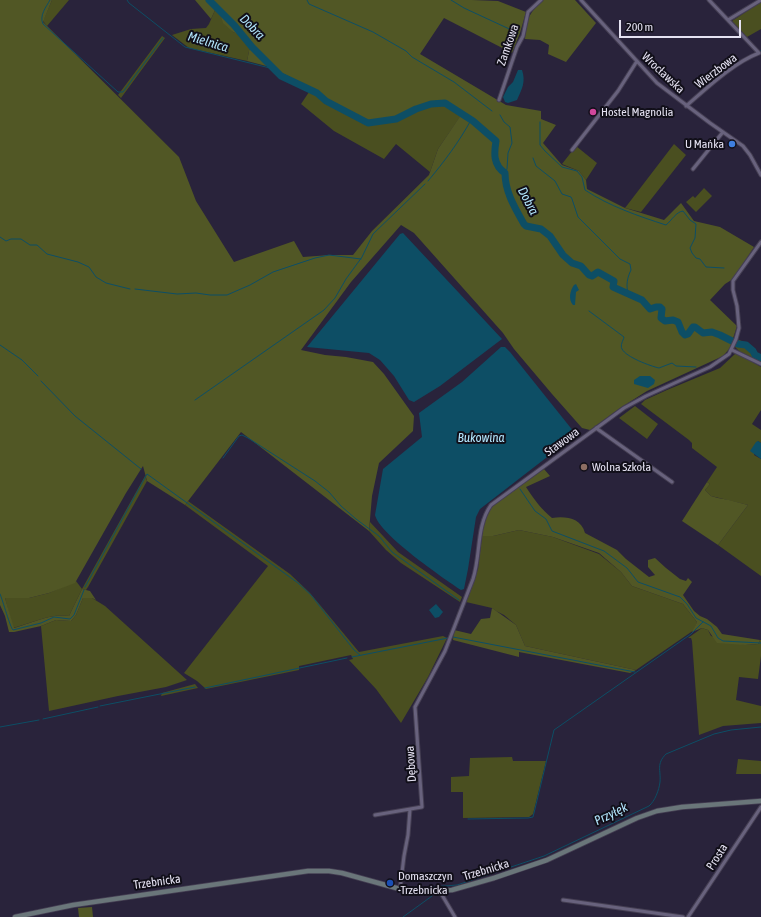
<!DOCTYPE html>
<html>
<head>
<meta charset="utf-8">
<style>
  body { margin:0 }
  #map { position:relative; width:761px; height:917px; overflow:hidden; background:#29233b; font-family:"Asap Condensed",sans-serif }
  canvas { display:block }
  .scale { position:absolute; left:619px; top:20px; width:122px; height:18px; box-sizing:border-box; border:2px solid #e5e2f2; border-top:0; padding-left:5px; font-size:12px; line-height:14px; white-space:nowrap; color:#e5e2f2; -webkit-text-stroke:3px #110f19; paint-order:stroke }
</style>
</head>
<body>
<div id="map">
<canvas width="761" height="917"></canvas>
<div class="scale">200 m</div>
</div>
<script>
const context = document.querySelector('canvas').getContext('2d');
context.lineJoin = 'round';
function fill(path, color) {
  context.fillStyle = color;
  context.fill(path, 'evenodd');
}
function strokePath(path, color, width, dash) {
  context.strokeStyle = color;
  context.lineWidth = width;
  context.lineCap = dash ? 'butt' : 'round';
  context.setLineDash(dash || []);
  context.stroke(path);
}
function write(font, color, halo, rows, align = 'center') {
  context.font = font + ' "Asap Condensed",sans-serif';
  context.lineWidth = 4;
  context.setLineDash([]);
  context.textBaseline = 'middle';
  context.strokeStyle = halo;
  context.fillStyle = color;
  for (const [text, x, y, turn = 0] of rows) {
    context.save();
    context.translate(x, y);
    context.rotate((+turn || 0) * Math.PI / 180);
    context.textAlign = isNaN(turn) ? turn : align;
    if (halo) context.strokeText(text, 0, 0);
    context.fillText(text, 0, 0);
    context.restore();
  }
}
const green = new Path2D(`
  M 52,0 L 69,0 L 47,26 L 43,21 Z
  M 761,2 L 761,29 L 747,37 L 732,21 Z
  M 215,10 L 221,16 L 233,32 L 242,35 L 250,46 L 247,61 L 189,48 L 172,35 L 191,29 L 206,28 L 209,24 Z
  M 162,36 L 165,38 L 121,98 L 118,95 Z
  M 309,92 L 316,94 L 324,103 L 361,120 L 369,125 L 378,124 L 396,120 L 415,111 L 426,107 L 440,105 L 448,105 L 462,114 L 438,149 L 430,172 L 396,144 L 384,159 L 334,131 L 301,104 Z
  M 674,144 L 686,155 L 641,212 L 625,208 Z
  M 576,146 L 597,163 L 586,180 L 579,171 L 562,164 Z
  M 704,188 L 712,196 L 696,212 L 686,202 L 693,196 L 695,198 Z
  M 739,340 L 748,343 L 758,354 L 761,355 L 761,362 L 739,351 L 735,347 Z
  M 736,353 L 761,367 L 761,410 L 752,424 L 761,430 L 761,443 L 758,441 L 754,455 L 761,459 L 761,576 L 718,545 L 748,505 L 711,496 L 705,490 L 710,484 L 707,482 L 717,467 L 692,448 L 692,443 L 689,440 L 641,404 L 645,400 L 667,390 L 720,368 Z
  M 635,406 L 658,424 L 647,439 L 619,418 Z
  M 145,476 L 147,481 L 88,587 L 86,590 L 82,589 L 69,616 C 52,613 31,623 13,628 L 5,598 L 29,598 L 49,593 L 76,581 L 82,589 Z
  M 188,501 L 290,574 L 310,593 L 359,652 L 443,636 L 447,638 L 428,677 L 401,723 L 376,689 L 349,660 L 353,659 L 351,655 L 299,666 L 299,670 L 206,689 L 197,681 L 184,673 L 268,566 L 185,505 Z
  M 370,522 L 398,552 L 462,597 L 460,602 L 401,563 L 386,550 L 369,531 Z
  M 519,530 L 553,537 L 599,554 L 621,572 L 632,586 L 683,604 L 697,622 L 694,630 L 636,670 L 525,646 L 516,625 L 504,615 L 496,611 L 492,608 L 466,602 L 478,569 L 482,536 L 493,536 Z
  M 83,598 L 92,598 L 105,606 L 187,680 L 166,687 L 118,696 L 49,711 L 41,626 L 56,620 L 71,621 L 76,615 Z
  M 702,628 L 708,630 L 711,636 L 745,645 L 758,644 L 760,640 L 761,640 L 761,656 L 758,679 L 739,677 L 736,700 L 761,706 L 761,723 L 723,726 L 699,735 L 692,641 L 691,638 L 688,638 Z
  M 195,684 L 198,688 L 161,696 L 162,693 Z
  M 512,757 L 513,761 L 546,761 L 533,814 L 529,817 L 463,818 L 463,792 L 451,792 L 451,777 L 469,776 L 470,758 Z
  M 738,759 L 761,761 L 761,774 L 736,774 Z`);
const forest = new Path2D(`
  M 0,0 L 52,0 L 43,22 L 179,157 L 196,201 L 234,262 L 294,241 L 303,257 L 330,255 L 353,255 L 372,231 L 429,175 L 438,149 L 463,112 L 446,102 L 439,102 L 415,108 L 395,118 L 369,122 L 328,100 L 313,89 L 270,67 L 247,61 L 250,46 L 242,36 L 233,32 L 223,23 L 221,16 L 215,10 L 211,19 L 195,0 L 472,0 L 498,1 L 526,12 L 520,33 L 512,53 L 444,18 L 420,54 L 506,105 L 541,111 L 541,119 L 556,125 L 543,143 L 562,165 L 579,171 L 586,180 L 587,189 L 625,208 L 664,220 L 681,203 L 694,221 L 720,227 L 754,247 L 733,279 L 725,284 L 710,300 L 737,326 L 730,348 L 723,356 L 647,391 L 620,408 L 590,430 L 582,428 L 552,394 L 514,349 L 503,333 L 414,233 L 401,225 L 351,282 L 301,350 L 325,355 L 346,357 L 373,362 L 384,374 L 414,416 L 413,431 L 379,463 L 372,496 L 369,531 L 241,432 L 185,505 L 147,481 L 143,466 L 126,493 L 75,583 L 49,593 L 29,598 L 5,598 L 14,628 C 31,623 52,613 69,616 L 82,589 L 90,591 L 96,600 L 92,598 L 83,598 L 76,615 L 71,621 L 56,620 L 41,626 L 14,632 L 9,632 L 5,616 L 0,605 Z
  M 543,0 L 575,0 L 596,23 L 566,62 L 548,54 L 549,45 L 540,40 L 525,39 C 527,19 528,14 543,0 Z
  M 544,469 L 550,476 L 526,487 C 534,499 541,509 552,518 C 566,516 581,518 585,533 L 617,550 L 626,559 L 649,577 L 655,575 L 648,567 L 648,560 L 655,558 L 666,568 L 680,579 L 686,581 L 688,578 L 692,582 L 683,595 L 694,611 L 700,616 L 707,619 L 717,627 L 722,634 L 760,640 L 758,644 L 745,645 L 717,643 L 708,630 L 702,628 L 692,632 L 697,622 L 683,604 L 632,586 L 621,572 L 599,553 L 553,537 L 519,530 L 493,536 L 482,536 L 483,523 L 492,506 Z
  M 707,482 L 710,484 L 705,490 L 711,496 L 718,498 L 729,500 L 748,505 L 718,545 L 682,521 Z
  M 492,608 L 516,625 L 525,646 L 636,670 L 630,673 L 519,652 L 519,657 L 453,640 L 454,630 L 471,634 L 481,619 L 490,618 Z
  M 92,907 L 93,917 L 79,917 L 78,908 Z`);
const water = new Path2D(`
  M 518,70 L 522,70 C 526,82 522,89 517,100 L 508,103 L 505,102 L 503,97 L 508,87 L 513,82 Z
  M 403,233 L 502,339 L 440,386 L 414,402 L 409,400 L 394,376 L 380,360 L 369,353 L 307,347 L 400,234 Z
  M 576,284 L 579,290 L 576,292 L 575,305 L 573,305 C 568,299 570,291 574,285 Z
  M 501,347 L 505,347 L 510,352 L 574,432 L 573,437 L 480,509 L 476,517 L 468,569 L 464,589 L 461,590 C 443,578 379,534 375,515 L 383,469 L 422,437 L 419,413 L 462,382 Z
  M 640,376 L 650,376 L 655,380 L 654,384 L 648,388 L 634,384 L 634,380 Z
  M 758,441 L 761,443 L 761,459 L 750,451 L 756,442 Z
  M 436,604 L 443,612 L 439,617 L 435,618 L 429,610 Z`);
const stream = new Path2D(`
  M 50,0 C 46,7 39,16 43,24 L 118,92 L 123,92 L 163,38
  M 127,0 L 129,3 L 185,47 L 274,69
  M 307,0 L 309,4 L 373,32 L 406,51 L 412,57 L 454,82 L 492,111
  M 451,0 L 464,8 L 518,33
  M 760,51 L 761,51
  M 500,115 L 504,122 L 510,127 L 512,143 L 508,153 L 507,169 L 505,173
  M 540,122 L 540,145 L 545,151 L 562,167 L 577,171 L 582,177 L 585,190 C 609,206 638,216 666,225 C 672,220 676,212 683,211 L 690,220 L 696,224 L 695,238 L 690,248 L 692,253 L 696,258 L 700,259 L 706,267 L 724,268
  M 533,158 L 536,166 L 555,181 L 562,194 L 571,197 L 572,199 L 578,217 L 620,259 L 630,264 L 631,270 C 627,278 626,285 628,294
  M 428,181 C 444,162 459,142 471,120
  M 0,237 L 6,241 L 11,239 L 21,239 L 30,245 L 37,245 L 47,254 L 78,262 L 89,267 L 96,277 L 106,283 L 130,289
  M 135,289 L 177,294 L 196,293 L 210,295 L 227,295 L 250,285 L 273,272 L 315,258 L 329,255 L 361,259
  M 589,311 L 624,337 C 623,341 620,345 622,349 C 626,357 650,366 659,368 L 672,363 L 676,366 L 696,367
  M 0,345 L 22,360 L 38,376
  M 41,381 L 75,416 L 141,469
  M 195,400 L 324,310 L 335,298 L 346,279 L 362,257 L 373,234 L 425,184
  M 223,458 L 239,436 L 242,435 L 248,438 L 315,481 L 329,492 L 341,506 L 356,519 L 379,536 L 392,552 L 459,600
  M 520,489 L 535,511 L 546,519 L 552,531 L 604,551 L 627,568 L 638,582 L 680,597 L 687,604 L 696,618 L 711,626 L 718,638 L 723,641 L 761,643
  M 85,587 L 147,474 L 298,583 L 311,595 L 354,650 L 360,655
  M 0,594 C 3,601 10,627 13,630 L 41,623 L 54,617 L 70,619 L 74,615 L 84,590
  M 453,637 L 635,672
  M 352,657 L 448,638
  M 205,688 L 347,658
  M 100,706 L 195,687
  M 43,719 L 98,707
  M 0,727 L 39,720
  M 468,819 L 528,818 L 533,817 L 554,730 L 691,634 L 703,622
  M 433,887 L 457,885 L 544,856 L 649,806 C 655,801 659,790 660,782 C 661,770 656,764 666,754 L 714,734 L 731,730 L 761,727
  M 403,917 L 432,896 L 433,894`);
const river = new Path2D(`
  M 209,0 L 234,25 L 252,47 L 281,76 L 317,93 L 326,101 L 368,123 L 396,119 L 416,109 L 431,104 L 445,103 L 473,121 L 496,141 C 494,153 493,165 505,173 C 505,192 515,208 524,224 L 526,226 L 541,229 L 550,236 L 563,255 L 572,263 L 581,266 L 589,275 L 592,276 L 598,272 L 614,281 L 613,287 L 642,300 L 650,309 L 656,307 L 660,307 L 662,309 L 661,318 L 665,321 L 673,320 L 678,322 L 682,332 L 685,335 L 688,334 L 693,327 L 695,327 L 703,333 L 712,332 L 720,335 L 738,344 L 746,345 L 753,351 L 755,355 L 761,358`);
const street = new Path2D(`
  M 581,0 L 657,83 L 710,123 L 743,146 L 750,155 L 761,175
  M 709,0 L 759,53
  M 728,20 L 761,0
  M 499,100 L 517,47 L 523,36 L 528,12 L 541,0
  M 686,106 C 707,88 733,63 759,53
  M 572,150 L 618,91 L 637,61
  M 693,169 L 723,132
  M 732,350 L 761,364
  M 596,428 L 672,482
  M 375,815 L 422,807 L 415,707 L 445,651 L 473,579 C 481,554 476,526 491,505 L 624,408 L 646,396 L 710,367 L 729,354 L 736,339 L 739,328 L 737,306 L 733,290 L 733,281 L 761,242
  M 400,889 L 404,856 L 408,835 L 410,809
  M 441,891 L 442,895 L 455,917
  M 563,900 L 683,917
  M 688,917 L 761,807`);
const secondary = new Path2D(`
  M 15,917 L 73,905 L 308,871 L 329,871 L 342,873 L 400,889 L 430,891 L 452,890 L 494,878 L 547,860 L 637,818 L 657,811 L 682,807 L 761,801`);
const markers = [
  [593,112,4,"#d1479c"],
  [732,144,4,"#3f7fe0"],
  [584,467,4,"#8d6e63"],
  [390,883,4,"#1a4fb4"]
];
const streetNames = [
  ["Zamkowa",508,45,-71],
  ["Wierzbowa",716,71,-37],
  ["Wrocławska",663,73,43],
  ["Stawowa",562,442,-36],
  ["Dębowa",411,764,-94],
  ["Prosta",717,857,-57],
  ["Trzebnicka",486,870,-17],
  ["Trzebnicka",157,882,-8]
];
const poiNames = [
  ["Hostel Magnolia",601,112],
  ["U Mańka",724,144,"right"],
  ["Wolna Szkoła",592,467],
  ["Domaszczyn",398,876],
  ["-Trzebnicka",398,890]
];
const waterNames = [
  ["Dobra",252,27,46],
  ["Mielnica",208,42,17],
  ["Dobra",528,201,62],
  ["Bukowina",481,438],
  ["Przyłęk",611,814,-26]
];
fill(green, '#4a4f20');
fill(forest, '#515725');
fill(water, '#0d4e65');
strokePath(stream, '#0d4e65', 1);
strokePath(river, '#0d4e65', 7);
strokePath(street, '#453f53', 5);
strokePath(secondary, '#453f53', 6);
strokePath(street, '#68627d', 3);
strokePath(secondary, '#6a767a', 4.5);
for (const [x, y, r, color] of markers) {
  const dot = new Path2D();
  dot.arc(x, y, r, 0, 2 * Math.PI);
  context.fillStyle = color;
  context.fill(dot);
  strokePath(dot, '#110f19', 1.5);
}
write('12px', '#e5e2f2', '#110f19', streetNames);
write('12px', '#e5e2f2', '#110f19', poiNames, 'left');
write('italic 13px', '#b1e4fb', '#110f19', waterNames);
</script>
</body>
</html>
